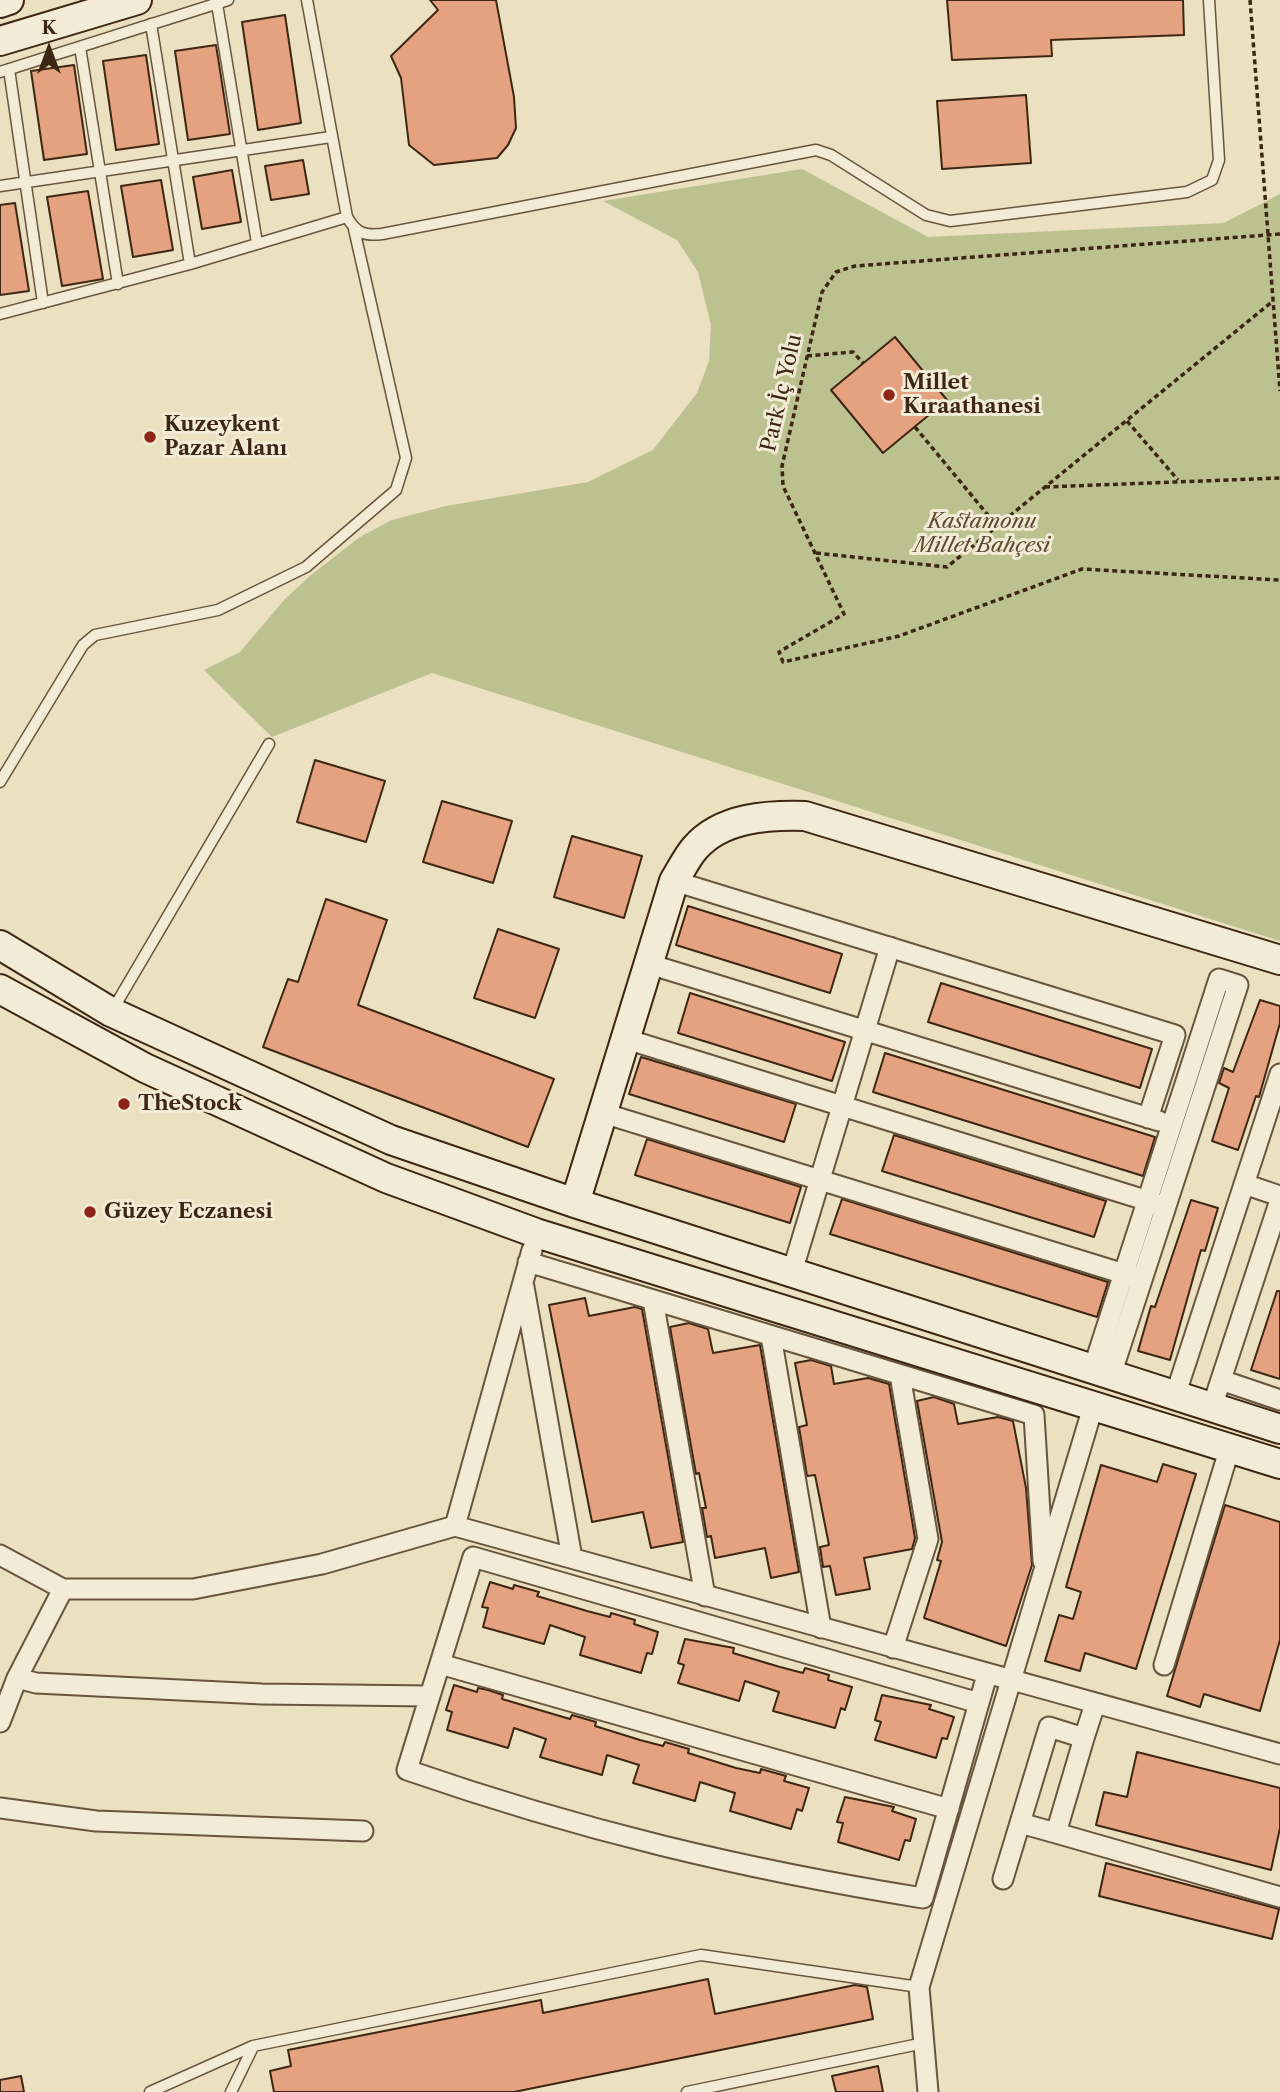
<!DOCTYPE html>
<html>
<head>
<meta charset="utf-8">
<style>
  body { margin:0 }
  #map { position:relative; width:1280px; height:2092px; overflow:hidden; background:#ebe0bf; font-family:"Libre Caslon Text",serif }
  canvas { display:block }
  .north { position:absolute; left:14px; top:14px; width:70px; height:70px; -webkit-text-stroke:5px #f2ebd5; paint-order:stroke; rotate:0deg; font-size:19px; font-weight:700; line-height:28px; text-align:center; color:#3d2713 }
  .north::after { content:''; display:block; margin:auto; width:24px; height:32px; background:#3d2713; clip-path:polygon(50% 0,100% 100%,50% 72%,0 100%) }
</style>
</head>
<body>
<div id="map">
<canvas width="1280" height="2092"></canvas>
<div class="north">K</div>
</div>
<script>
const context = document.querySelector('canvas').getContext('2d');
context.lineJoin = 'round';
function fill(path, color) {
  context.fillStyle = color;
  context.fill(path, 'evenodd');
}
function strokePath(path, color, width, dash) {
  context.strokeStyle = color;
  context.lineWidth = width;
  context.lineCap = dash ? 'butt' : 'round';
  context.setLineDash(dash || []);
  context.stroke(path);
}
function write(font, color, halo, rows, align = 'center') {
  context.font = font + ' "Libre Caslon Text",serif';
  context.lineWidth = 6;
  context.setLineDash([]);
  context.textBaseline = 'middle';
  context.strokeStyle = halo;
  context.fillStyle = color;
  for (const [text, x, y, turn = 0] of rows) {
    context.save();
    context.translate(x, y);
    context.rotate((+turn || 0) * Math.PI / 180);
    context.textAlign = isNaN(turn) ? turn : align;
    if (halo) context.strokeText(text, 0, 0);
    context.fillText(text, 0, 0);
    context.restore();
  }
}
const green = new Path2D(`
  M 802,169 L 928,237 L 1224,223 L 1280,194 L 1280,941 L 432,673 L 272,737 L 204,670 L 240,652 L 285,599 L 311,575 L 360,537 L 392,520 L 446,506 L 588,482 L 653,450 L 697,393 L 709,361 L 711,325 L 698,272 L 677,240 L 603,201 Z`);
const building = new Path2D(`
  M 430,0 L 496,0 L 514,97 L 516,128 L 508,145 L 497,158 L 434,165 L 409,145 L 401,78 L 391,56 L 438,10 Z
  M 947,0 L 1183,0 L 1184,35 L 1051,40 L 1052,56 L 952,60 Z
  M 285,15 L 301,123 L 258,130 L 242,22 Z
  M 216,45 L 230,134 L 188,140 L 175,51 Z
  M 146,55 L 159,144 L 116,150 L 103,61 Z
  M 74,65 L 87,154 L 44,160 L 31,71 Z
  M 1026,95 L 1031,163 L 942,169 L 937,101 Z
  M 303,160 L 309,194 L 271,200 L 265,166 Z
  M 232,170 L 241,222 L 202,229 L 193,177 Z
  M 161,180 L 173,250 L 133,257 L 121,186 Z
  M 88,191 L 103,279 L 62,286 L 47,197 Z
  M 15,203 L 29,291 L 0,295 L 0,205 Z
  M 895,337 L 947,400 L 883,453 L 831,390 Z
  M 315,760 L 385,781 L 366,842 L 297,822 Z
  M 442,801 L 512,821 L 493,883 L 423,862 Z
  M 572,836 L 642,856 L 624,918 L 554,897 Z
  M 326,899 L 387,920 L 358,1005 L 554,1079 L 528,1147 L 263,1047 L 288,979 L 298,982 Z
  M 688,906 L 842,954 L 830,993 L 676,945 Z
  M 498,929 L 559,949 L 535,1018 L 474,998 Z
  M 941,983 L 1152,1049 L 1140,1088 L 928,1022 Z
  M 690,993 L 845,1042 L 832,1081 L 678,1033 Z
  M 1260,1000 L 1280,1006 L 1280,1023 L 1259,1097 L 1256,1096 L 1238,1150 L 1212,1141 L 1229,1088 L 1219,1083 L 1224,1068 L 1233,1072 Z
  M 885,1053 L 1155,1137 L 1143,1176 L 873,1092 Z
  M 641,1057 L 796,1104 L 784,1142 L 629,1094 Z
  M 894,1135 L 1106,1201 L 1094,1237 L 882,1171 Z
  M 647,1139 L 801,1187 L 790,1223 L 635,1175 Z
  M 842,1199 L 1108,1282 L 1097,1317 L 830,1234 Z
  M 1191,1200 L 1218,1208 L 1205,1251 L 1201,1250 L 1170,1360 L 1138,1351 L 1151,1306 L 1155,1307 Z
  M 1277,1291 L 1280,1291 L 1280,1379 L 1251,1370 Z
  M 585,1298 L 589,1316 L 635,1307 L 642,1309 L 683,1542 L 651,1548 L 643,1512 L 592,1522 L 549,1305 Z
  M 689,1323 L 708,1329 L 713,1353 L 760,1345 L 799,1572 L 771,1578 L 765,1548 L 715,1558 L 711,1536 L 707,1537 L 702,1508 L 706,1508 L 699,1473 L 696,1474 L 670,1327 Z
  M 811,1360 L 831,1366 L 834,1384 L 868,1378 L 889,1384 L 915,1538 L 912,1549 L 864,1558 L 870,1589 L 836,1595 L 830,1566 L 823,1567 L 820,1547 L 829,1545 L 815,1475 L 807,1476 L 799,1427 L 807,1425 L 795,1363 Z
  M 934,1397 L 954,1404 L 958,1424 L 998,1417 L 1013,1421 L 1026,1488 L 1032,1565 L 1006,1646 L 924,1618 L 941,1561 L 937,1560 L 942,1542 L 917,1401 Z
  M 1163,1464 L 1196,1474 L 1136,1669 L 1085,1653 L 1080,1671 L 1045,1661 L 1059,1615 L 1073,1619 L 1081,1592 L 1066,1587 L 1101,1465 L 1157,1482 Z
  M 1225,1505 L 1280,1522 L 1280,1640 L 1260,1711 L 1204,1694 L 1200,1707 L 1167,1696 Z
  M 490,1582 L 513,1589 L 514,1585 L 539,1592 L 537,1596 L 587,1611 L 610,1617 L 611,1613 L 635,1620 L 634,1624 L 658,1632 L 652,1654 L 647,1653 L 641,1673 L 580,1655 L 585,1637 L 550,1625 L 544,1644 L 483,1627 L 488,1608 L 482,1607 Z
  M 685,1639 L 734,1648 L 733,1653 L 780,1667 L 803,1673 L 805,1668 L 829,1675 L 828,1680 L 852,1687 L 845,1710 L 841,1708 L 835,1728 L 773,1711 L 779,1692 L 745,1681 L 739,1701 L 678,1683 L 684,1665 L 678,1663 Z
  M 454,1685 L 477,1692 L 478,1688 L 488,1690 L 503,1695 L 502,1699 L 570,1719 L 572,1715 L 596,1722 L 595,1726 L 640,1740 L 663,1746 L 665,1742 L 689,1749 L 688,1753 L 736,1768 L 760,1773 L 761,1769 L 786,1776 L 784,1781 L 809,1788 L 802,1811 L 797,1809 L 791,1829 L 730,1811 L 735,1793 L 700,1782 L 695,1801 L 633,1783 L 639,1765 L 607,1755 L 602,1775 L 540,1757 L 546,1739 L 514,1728 L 508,1748 L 447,1730 L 452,1712 L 446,1710 Z
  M 882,1695 L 931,1705 L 929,1709 L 954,1717 L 947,1739 L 942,1738 L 936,1758 L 875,1740 L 881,1722 L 875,1720 Z
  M 1137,1752 L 1280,1788 L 1280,1828 L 1271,1870 L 1096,1825 L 1104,1792 L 1127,1797 Z
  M 845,1797 L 894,1807 L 892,1811 L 916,1819 L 910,1841 L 905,1840 L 899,1860 L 838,1842 L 843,1823 L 837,1822 Z
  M 1106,1863 L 1279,1909 L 1272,1939 L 1099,1896 Z
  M 708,1979 L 715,2014 L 855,1985 L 867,1987 L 873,2019 L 514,2092 L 274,2092 L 270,2071 L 291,2066 L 288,2050 L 541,2000 L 543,2013 Z
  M 878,2066 L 883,2092 L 836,2092 L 832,2076 Z
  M 21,2076 L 24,2092 L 0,2092 L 0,2080 Z`);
const path = new Path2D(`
  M 1250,0 L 1280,391
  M 1280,234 L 855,266 L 836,272 L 822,292 L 782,466 L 783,486 L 844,614 L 779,652 L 783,662 L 899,636 L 1082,569 L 1280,580
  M 807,356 L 853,352 L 863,363
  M 1127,421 L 1178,480
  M 915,427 L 997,526
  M 1045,487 L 1280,478
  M 816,553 L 947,567 L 1273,301`);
const lane = new Path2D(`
  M 217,4 L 257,243
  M 151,24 L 190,264
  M 80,47 L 118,284
  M 9,69 L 43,303
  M 0,72 L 228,0
  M 0,186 L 331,137
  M 347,217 C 356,233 364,236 382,234 L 816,150 L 831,155 L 926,215 L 950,221 L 1187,192 L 1212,180 L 1219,160 L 1209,0
  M 0,314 L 190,264 L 347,217 L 307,0
  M 0,782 L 83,645 L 95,635 L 218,610 L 306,567 L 396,490 L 406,458 L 354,229
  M 112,1011 L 269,744
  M 150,2092 L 253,2046 L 701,1955 L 919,1987
  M 231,2092 L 253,2047
  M 687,2092 L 924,2043`);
const street = new Path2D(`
  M 674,881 L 1175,1035 L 1148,1118
  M 649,964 L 1159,1121
  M 626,1039 L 1158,1204
  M 603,1113 L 1134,1277
  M 1244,1184 L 1280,1196
  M 528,1262 L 1034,1415 L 1043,1561
  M 792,1272 L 890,947
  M 524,1287 L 572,1558
  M 653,1300 L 705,1596
  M 771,1336 L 821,1628
  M 1093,1369 L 1219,979 L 1238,985 L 1111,1375
  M 1221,1380 L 1280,1400
  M 1175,1396 L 1280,1074
  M 1212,1407 L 1280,1200
  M 455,1526 L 532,1250
  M 0,1555 L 63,1589 L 193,1589 L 322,1564 L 455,1526 L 1280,1754
  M 893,1648 L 928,1539 L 900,1375
  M 440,1664 L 949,1809
  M 1164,1665 L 1230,1447
  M 17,1678 L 36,1683 L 262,1694 L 430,1696
  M 979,1703 L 473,1557 L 407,1770 C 580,1830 742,1869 923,1898 C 944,1824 966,1749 987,1675
  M 0,1722 L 17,1678 L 63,1589
  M 1084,1738 L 1095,1704
  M 0,1808 L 96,1821 L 363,1831
  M 1056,1833 L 1084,1738 L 1049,1727 L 1020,1823 L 1056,1833 L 1280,1897
  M 1003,1879 L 1020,1823
  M 928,2092 L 919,1987 L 1093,1407`);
const secondary = new Path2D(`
  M 0,3 L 9,0
  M 0,41 L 137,0
  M 0,945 L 111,1012 L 391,1140 L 575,1203 L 1280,1429
  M 0,989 L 145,1068 L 386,1178 L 536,1233 L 1280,1464
  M 575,1203 L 674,881 C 681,870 687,857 695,848 C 722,817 768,815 805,816 L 1280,960`);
const markers = [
  [889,395,7,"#8f2418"],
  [150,437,7,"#8f2418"],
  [124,1104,7,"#8f2418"],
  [90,1212,7,"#8f2418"]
];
const poiNames = [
  ["Millet",903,383],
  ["Kıraathanesi",903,407],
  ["Kuzeykent",164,425],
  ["Pazar Alanı",164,449],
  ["TheStock",138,1104],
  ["Güzey Eczanesi",104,1212]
];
const streetNames = [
  ["Park İç Yolu",782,393,-77]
];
const parkNames = [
  ["Kastamonu",982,522],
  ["Millet Bahçesi",982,546]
];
fill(green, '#bbc18f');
fill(building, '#e5a281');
strokePath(building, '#3d2713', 2);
strokePath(lane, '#68553e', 13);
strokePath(street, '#68553e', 23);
strokePath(secondary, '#3d2713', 32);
strokePath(path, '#3d2713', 3.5, [5, 3.5]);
strokePath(lane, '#f2ebd5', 10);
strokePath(street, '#f2ebd5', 19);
strokePath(secondary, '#f2ebd5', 28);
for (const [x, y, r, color] of markers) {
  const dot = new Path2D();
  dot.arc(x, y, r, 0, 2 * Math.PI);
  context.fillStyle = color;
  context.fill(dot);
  strokePath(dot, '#f2ebd5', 2.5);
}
write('bold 21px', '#3d2713', '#f2ebd5', poiNames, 'left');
write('21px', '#3d2713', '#f2ebd5', streetNames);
write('italic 21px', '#5c4e32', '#f2ebd5', parkNames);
</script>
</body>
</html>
